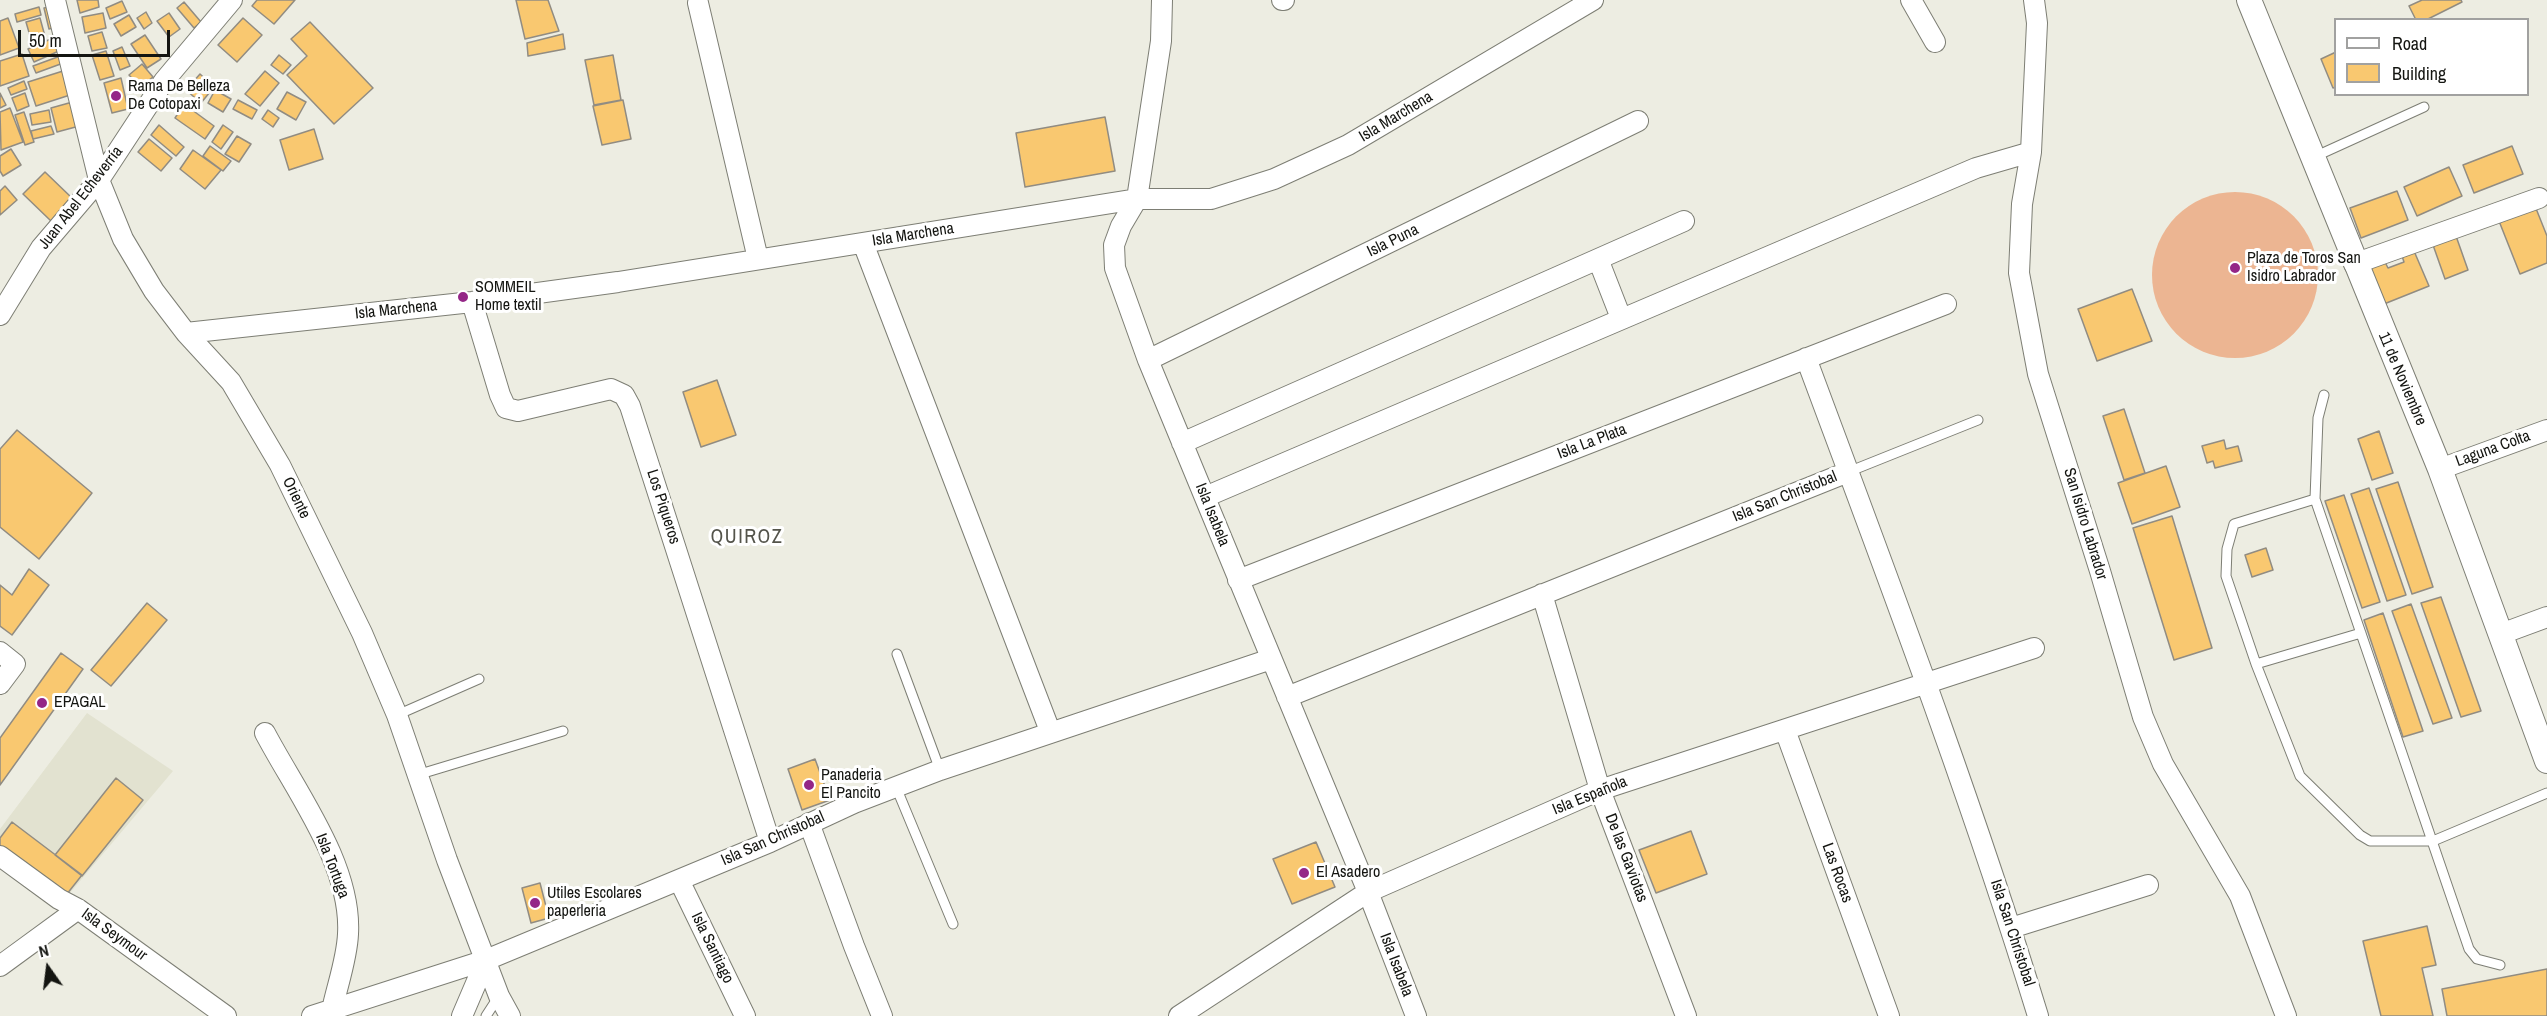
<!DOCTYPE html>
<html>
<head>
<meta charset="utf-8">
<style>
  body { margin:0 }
  #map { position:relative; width:2547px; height:1016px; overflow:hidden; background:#edede2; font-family:"Archivo Narrow",sans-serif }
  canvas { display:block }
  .legend { position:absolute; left:2334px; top:18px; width:195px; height:78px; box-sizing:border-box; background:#fff; border:2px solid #a1a1a0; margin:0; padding:8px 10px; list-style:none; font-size:18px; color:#141511 }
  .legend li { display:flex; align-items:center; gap:12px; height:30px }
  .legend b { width:30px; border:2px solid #a1a1a0 }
  .north { position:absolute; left:18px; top:938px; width:60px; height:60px; -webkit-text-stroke:4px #fff; paint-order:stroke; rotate:346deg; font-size:16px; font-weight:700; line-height:24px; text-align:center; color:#141511 }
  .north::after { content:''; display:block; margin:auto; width:21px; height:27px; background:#141511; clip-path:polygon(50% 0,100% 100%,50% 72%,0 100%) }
  .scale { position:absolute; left:18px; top:30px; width:152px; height:27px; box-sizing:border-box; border:3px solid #141511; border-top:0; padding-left:8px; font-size:18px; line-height:21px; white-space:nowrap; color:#141511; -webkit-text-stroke:4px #fff; paint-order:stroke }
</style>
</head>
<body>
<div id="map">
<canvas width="2547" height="1016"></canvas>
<ul class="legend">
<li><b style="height:8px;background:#fff"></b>Road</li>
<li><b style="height:16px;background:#f9c870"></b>Building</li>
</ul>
<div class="north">N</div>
<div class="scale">50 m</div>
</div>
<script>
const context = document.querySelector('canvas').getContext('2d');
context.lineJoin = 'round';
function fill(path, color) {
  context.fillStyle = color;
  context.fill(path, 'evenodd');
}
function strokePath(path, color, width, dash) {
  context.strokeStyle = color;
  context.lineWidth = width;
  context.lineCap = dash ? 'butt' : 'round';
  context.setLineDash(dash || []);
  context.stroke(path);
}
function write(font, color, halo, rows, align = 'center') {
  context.font = font + ' "Archivo Narrow",sans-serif';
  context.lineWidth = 6;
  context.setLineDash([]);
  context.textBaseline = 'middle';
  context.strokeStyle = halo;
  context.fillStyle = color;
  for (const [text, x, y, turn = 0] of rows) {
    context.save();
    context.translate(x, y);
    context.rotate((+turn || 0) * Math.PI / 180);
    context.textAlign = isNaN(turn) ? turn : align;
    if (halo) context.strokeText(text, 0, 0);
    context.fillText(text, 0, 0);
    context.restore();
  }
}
const built = new Path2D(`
  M 87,713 L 173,771 L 64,900 L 0,854 L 0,829 Z`);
const green = new Path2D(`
  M2152 275a83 83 0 1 1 166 0a83 83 0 1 1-166 0Z`);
const building = new Path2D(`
  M 77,0 L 98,0 L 99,7 L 80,13 Z
  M 257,0 L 295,0 L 274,24 L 252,6 Z
  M 516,0 L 548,0 L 559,31 L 525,39 Z
  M 2422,0 L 2461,0 L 2462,2 L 2426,20 L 2416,20 L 2409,6 Z
  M 122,1 L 127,12 L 110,19 L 106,8 Z
  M 184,2 L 201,22 L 194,28 L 177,8 Z
  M 54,6 L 59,26 L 49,29 L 44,8 Z
  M 39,7 L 41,15 L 17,22 L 15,14 Z
  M 146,12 L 152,23 L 144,29 L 137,18 Z
  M 103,13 L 106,28 L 85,33 L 82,17 Z
  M 169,13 L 180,29 L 169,37 L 157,21 Z
  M 129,15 L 136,27 L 121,36 L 114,24 Z
  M 8,18 L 19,48 L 0,55 L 0,21 Z
  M 40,18 L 46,40 L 32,43 L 26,22 Z
  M 243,18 L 262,35 L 237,62 L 218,45 Z
  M 310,22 L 373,88 L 334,124 L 287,75 L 307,56 L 291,39 Z
  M 102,32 L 107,48 L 92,51 L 88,36 Z
  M 563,34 L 565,49 L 528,56 L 527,43 Z
  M 145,35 L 161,59 L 147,68 L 131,44 Z
  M 53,38 L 59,51 L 34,62 L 28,49 Z
  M 122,47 L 130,66 L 120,70 L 113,51 Z
  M 106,51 L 114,76 L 100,80 L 92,55 Z
  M 2336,52 L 2336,87 L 2333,88 L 2321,59 Z
  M 22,54 L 29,76 L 0,86 L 0,61 Z
  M 63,55 L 66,62 L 36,73 L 33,66 Z
  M 279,55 L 291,65 L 283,74 L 271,65 Z
  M 613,55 L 621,100 L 594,105 L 585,60 Z
  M 142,64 L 153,77 L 140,87 L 129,75 Z
  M 63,71 L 70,95 L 36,106 L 28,82 Z
  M 265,71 L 279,83 L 260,106 L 245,94 Z
  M 200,74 L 214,87 L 201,103 L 186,90 Z
  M 121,78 L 128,109 L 112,113 L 104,83 Z
  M 24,81 L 27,89 L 11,95 L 8,88 Z
  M 215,90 L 231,99 L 223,112 L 208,103 Z
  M 287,92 L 306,102 L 296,120 L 277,109 Z
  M 0,93 L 6,105 L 0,108 Z
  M 25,93 L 29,106 L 17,111 L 12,98 Z
  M 238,100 L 257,110 L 252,119 L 233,109 Z
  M 623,100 L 631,139 L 602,145 L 593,106 Z
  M 76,101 L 83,125 L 57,132 L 51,108 Z
  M 184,104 L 214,126 L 205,139 L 175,118 Z
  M 10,108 L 23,142 L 1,150 L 0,112 Z
  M 49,110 L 51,122 L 32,125 L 30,114 Z
  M 268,110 L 279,118 L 273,127 L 262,119 Z
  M 24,112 L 34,142 L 25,145 L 15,115 Z
  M 1105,117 L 1115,171 L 1025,187 L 1016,133 Z
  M 159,125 L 184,147 L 176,156 L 151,135 Z
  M 223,125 L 233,132 L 221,149 L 212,142 Z
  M 51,126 L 54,134 L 33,139 L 31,131 Z
  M 314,129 L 323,159 L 289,170 L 280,140 Z
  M 237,136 L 251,144 L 239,162 L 225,154 Z
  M 149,139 L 172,158 L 161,171 L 138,152 Z
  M 210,146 L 231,161 L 223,171 L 203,156 Z
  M 2512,146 L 2523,174 L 2474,193 L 2463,165 Z
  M 11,149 L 21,165 L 3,176 L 0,171 L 0,156 Z
  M 193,150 L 221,170 L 205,189 L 180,169 Z
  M 2449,167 L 2462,196 L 2417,216 L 2404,187 Z
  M 45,172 L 73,199 L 51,221 L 23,194 Z
  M 5,186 L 17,200 L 0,215 L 0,191 Z
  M 2397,191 L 2408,220 L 2361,238 L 2350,208 Z
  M 2535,206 L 2547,236 L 2547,263 L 2520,274 L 2499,221 Z
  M 2456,236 L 2468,270 L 2445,279 L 2433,245 Z
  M 2414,251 L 2429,286 L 2384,304 L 2370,268 L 2385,262 L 2388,268 L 2404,262 L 2402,256 Z
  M 2132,289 L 2152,341 L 2097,361 L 2078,309 Z
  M 717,380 L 736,435 L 701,447 L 683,392 Z
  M 2124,409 L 2145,473 L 2124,480 L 2103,416 Z
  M 17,430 L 92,493 L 39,559 L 0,527 L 0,449 Z
  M 2379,431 L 2393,473 L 2372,480 L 2358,439 Z
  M 2224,440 L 2226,449 L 2238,446 L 2242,461 L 2215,468 L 2213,461 L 2207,463 L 2202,446 Z
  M 2166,466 L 2180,507 L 2132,524 L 2118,483 Z
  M 2398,482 L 2433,587 L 2412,594 L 2376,489 Z
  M 2369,488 L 2406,595 L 2387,601 L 2351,494 Z
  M 2344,495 L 2380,602 L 2362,608 L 2325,501 Z
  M 2172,516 L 2212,648 L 2174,660 L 2133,528 Z
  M 2266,548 L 2273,570 L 2252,577 L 2245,555 Z
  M 29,569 L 49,585 L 12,635 L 0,626 L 0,585 L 12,595 Z
  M 2441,597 L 2481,711 L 2461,717 L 2421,603 Z
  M 147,603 L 167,620 L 111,686 L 91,670 Z
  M 2411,604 L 2452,718 L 2433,724 L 2392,611 Z
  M 2383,613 L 2423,731 L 2403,737 L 2364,620 Z
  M 61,653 L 83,669 L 0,785 L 0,738 Z
  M 815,759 L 830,800 L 802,810 L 788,769 Z
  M 116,778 L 143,800 L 82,876 L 55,855 Z
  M 12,822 L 82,875 L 63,899 L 0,851 L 0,838 Z
  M 1691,831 L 1707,874 L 1656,893 L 1639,850 Z
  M 1316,842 L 1335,887 L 1292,904 L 1273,859 Z
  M 540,883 L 549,918 L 531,923 L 522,888 Z
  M 2427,926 L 2436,965 L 2422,968 L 2433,1016 L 2381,1016 L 2363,941 Z
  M 2547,969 L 2547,1016 L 2447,1016 L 2442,989 Z`);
const service = new Path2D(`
  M 2314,157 L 2424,107
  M 2324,395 L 2318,418 L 2315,499 L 2234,524 L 2227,549 L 2226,576 L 2256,664 L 2300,776 L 2360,835 L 2370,841 L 2433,841 L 2547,793
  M 1848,472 L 1978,420
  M 2315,499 L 2469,949 L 2477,959 L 2500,965
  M 897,654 L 940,770
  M 2256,664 L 2361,633
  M 397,715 L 479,679
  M 417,775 L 563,731
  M 896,787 L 953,924
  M 486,1016 L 499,996`);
const minor = new Path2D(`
  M 55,0 L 99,180 L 123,239 L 154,291 L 186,333 L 231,382 L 280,465 L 362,633 L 397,715 L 447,860 L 499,996 L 510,1016
  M 1162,0 L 1161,41 L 1137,199 L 1121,226 L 1114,245 L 1115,268 L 1148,360 L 1368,892 L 1416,1016
  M 1282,0 L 1284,0
  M 1911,0 L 1935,42
  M 2034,0 L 2037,23 L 2031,152 L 2022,204 L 2019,273 L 2038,374 L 2100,571 L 2143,717 L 2163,764 L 2240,896 L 2286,1016
  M 698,3 L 758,259
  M 863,243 L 1050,731
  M 1598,259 L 1621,318
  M 2354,264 L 2539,198
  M 472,302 L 500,395 L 506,408 L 518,411 L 611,389 L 624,395 L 630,406 L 770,842
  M 0,315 L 41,248 L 99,180 L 164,81 L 232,0
  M 186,333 L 472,302 L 618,282 L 1137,199 L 1211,199 L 1274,179 L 1348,145 L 1593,0
  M 1806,358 C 1887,576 1970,794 2038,1016
  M 1148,360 L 1638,121
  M 1182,443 L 1684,221
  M 2440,469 L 2547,430
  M 1205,497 L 1976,168 L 2031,152
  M 1238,580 L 1946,304
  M 1542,594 L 1600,790 L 1686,1016
  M 2501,634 L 2547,617
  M 0,652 L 15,664 L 0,684
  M 1287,697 L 1848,472
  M 1785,730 L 1889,1016
  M 265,733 C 296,792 352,865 348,934 C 347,959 337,986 332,1010
  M 809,823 L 854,946 L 882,1016
  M 0,856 L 59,899 L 78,909 L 226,1016
  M 679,880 L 745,1016
  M 2011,928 L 2148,885
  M 0,966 L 78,909
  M 312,1016 L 486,960 L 770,842 L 854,803 L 940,770 L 1271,659
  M 462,1016 L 486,960
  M 1179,1016 L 1368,892 L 1600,790 L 2034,648`);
const tertiary = new Path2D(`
  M 2249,0 L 2440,469 L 2547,761`);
const markers = [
  [116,96,6,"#942687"],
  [2235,268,6,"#942687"],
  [463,297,6,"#942687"],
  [42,703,6,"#942687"],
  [809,785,6,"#942687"],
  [1304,873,6,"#942687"],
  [535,903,6,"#942687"]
];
const poiNames = [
  ["Rama De Belleza",128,87],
  ["De Cotopaxi",128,105],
  ["Plaza de Toros San",2247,259],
  ["Isidro Labrador",2247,277],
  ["SOMMEIL",475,288],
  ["Home textil",475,306],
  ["EPAGAL",54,703],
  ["Panaderia",821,776],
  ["El Pancito",821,794],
  ["El Asadero",1316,873],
  ["Utiles Escolares",547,894],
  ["paperleria",547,912]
];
const streetNames = [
  ["Isla Marchena",1396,117,-31],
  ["Juan Abel Echeverría",81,198,-52],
  ["Isla Marchena",913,235,-9],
  ["Isla Puna",1393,241,-26],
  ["Isla Marchena",396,310,-6],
  ["11 de Noviembre",2402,379,67],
  ["Isla La Plata",1592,442,-21],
  ["Laguna Colta",2493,449,-20],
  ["Isla San Christobal",1785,497,-22],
  ["Oriente",296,498,64],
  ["Los Piqueros",663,507,72],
  ["Isla Isabela",1212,515,68],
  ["San Isidro Labrador",2085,524,73],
  ["Isla Española",1590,796,-22],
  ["Isla San Christobal",773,839,-24],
  ["De las Gaviotas",1626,858,69],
  ["Isla Tortuga",332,866,69],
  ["Las Rocas",1837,873,70],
  ["Isla San Christobal",2012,933,72],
  ["Isla Seymour",114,935,36],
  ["Isla Santiago",712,948,64],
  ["Isla Isabela",1396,965,69]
];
const quarterNames = [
  ["QUIROZ",747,538]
];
fill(built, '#e2e2d0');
fill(green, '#ecb592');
fill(building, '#f9c870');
strokePath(building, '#918c82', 1.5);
strokePath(service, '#7d7e74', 11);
strokePath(minor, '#7d7e74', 22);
strokePath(tertiary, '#7d7e74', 26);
strokePath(service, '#fff', 9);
strokePath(minor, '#fff', 20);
strokePath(tertiary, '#fff', 24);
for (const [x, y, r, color] of markers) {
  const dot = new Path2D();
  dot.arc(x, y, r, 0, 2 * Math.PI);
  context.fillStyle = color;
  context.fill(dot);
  strokePath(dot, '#fff', 2);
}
write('16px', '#141511', '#fff', poiNames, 'left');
write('16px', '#141511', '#fff', streetNames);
context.letterSpacing = '1.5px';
write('20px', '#54544b', '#fff', quarterNames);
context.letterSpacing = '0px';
</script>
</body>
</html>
